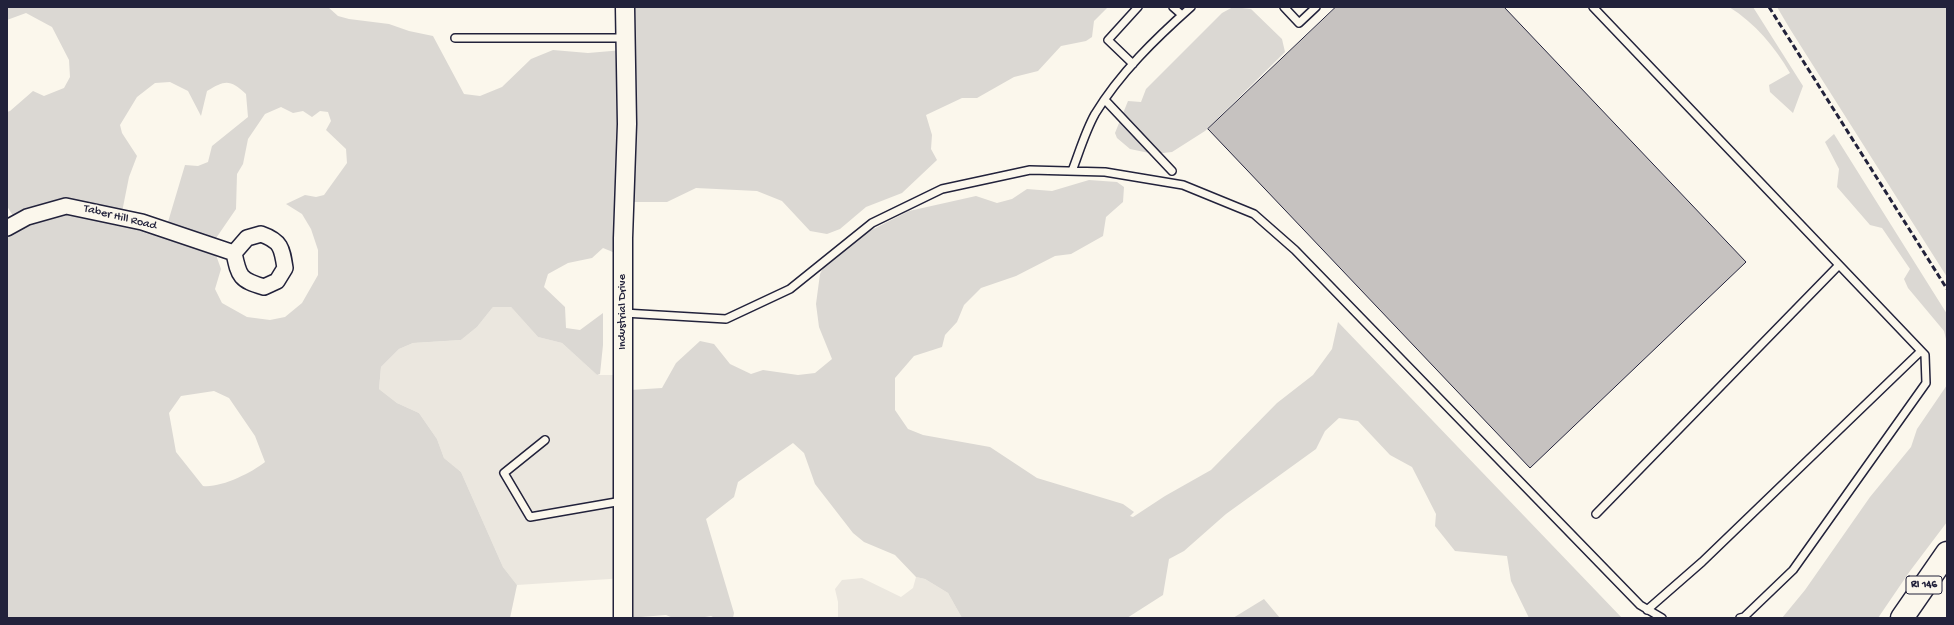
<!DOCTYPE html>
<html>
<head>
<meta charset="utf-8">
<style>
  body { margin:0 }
  #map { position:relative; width:1954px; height:625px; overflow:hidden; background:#fbf7ec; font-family:"Gochi Hand",sans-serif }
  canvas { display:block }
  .frame { position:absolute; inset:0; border:8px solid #22223b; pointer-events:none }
</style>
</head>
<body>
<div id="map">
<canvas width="1954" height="625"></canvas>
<div class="frame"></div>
</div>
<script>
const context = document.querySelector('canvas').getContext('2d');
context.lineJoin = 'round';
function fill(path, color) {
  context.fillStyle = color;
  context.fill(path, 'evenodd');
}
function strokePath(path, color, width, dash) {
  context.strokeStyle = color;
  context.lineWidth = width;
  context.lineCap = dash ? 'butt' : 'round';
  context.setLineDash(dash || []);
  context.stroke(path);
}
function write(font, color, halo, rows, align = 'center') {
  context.font = font + ' "Gochi Hand",sans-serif';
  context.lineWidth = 3.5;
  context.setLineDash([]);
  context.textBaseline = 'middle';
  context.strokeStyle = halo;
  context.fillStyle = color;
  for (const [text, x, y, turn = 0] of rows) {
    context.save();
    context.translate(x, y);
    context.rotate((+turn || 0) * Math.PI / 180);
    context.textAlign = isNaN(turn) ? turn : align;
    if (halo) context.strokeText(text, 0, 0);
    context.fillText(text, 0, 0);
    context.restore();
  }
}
const built = new Path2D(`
  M 493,307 L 511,307 L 538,337 L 562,343 L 597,375 L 627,375 L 625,578 L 517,585 L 503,567 L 461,472 L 444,458 L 437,439 L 419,413 L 397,403 L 379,389 L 381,367 L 399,349 L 413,343 L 461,340 L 477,327 Z
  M 916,577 L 925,579 L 948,593 L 962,618 L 838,618 L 838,602 L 835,589 L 842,580 L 862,578 L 901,597 L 913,588 Z`);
const green = new Path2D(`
  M 7,7 L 328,7 L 338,16 L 349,19 L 389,24 L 409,31 L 433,36 L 464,94 L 480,96 L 502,87 L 531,59 L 553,50 L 588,53 L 623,50 L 627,7 L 1108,7 L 1094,21 L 1092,37 L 1086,41 L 1061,46 L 1038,71 L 1014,77 L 977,98 L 962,98 L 926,115 L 932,135 L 931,149 L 937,160 L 902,193 L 866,207 L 840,229 L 827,234 L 810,231 L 782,201 L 757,191 L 696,188 L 667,202 L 628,202 L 625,257 L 603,248 L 592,258 L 568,263 L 548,274 L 544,287 L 565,307 L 566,328 L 580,330 L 603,313 L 603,345 L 600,374 L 597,375 L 562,343 L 538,337 L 511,307 L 493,307 L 477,327 L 461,340 L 413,343 L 399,349 L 381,367 L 379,389 L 397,403 L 419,413 L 437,439 L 444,458 L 461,472 L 503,567 L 517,585 L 510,618 L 7,618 L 7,228 L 16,221 L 7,206 L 7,112 L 10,111 L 33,91 L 44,96 L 64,88 L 70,77 L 69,60 L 52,27 L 26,13 L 7,20 ZM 170,82 L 188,91 L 201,116 L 207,91 C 225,80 230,79 246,94 L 248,117 L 212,146 L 208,162 L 198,166 L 185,165 L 165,232 L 121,217 L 129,177 L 137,156 L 122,133 L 120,125 L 137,97 L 155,83 ZM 281,107 L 293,113 L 303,111 L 312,117 L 320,111 L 328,112 L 331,121 L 326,130 L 346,149 L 347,163 L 324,195 L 316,197 L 305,195 L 286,204 L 302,214 L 311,229 L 318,250 L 318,275 L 302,303 L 285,317 L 270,320 L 247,317 L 222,303 L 215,289 L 221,269 L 212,244 L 236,209 L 237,174 L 243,164 L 248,139 L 265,114 ZM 214,391 L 229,398 L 255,436 L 265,462 C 251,473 221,488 203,486 L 176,452 L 169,413 L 181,396 Z
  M 1233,7 L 1251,9 L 1282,39 L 1285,52 L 1205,131 L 1172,152 L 1154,154 L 1130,149 L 1117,138 L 1115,133 L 1128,101 L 1141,102 L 1146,89 L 1222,13 Z
  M 1729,7 L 1753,7 L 1803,86 L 1793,113 L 1770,92 L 1769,85 L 1790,73 C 1775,47 1755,23 1729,7 Z
  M 1777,7 L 1947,7 L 1947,277 L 1790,29 Z
  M 1834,134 L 1947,314 L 1947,343 L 1944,331 L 1908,288 L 1904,279 L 1910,269 L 1882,228 L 1870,225 L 1837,187 L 1839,169 L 1825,142 Z
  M 1089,180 L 1117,182 L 1124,187 L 1123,202 L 1106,217 L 1103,236 L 1071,254 L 1055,256 L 1016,276 L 981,288 L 964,305 L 957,322 L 945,335 L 942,347 L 914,356 L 895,378 L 895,410 L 908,429 L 923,435 L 990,447 L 1037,478 L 1123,504 L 1134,512 L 1130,516 L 1133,517 L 1165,496 L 1211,470 L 1277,403 L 1313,375 L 1332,349 L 1338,322 L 1622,618 L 1529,618 L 1511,581 L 1507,556 L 1455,551 L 1435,526 L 1436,514 L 1412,467 L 1390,455 L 1358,421 L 1339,418 L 1325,431 L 1316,449 L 1226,514 L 1184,551 L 1169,559 L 1163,595 L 1127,618 L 962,618 L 948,593 L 925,579 L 916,577 L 895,555 L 864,542 L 853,533 L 815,484 L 804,453 L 793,443 L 738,482 L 734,497 L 706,519 L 734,613 L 733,618 L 715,618 L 711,616 L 699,618 L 673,618 L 666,615 L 628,618 L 630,390 L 662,388 L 676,363 L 700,341 L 714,344 L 730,364 L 751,374 L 763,370 L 798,375 L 815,373 L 832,359 L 819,327 L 816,304 L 820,274 L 828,259 L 854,239 L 909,211 L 976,196 L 997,203 L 1012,199 L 1027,189 L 1052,191 Z
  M 1947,385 L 1947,522 L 1910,571 L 1878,618 L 1782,618 L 1805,590 L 1870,497 L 1911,447 L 1917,429 Z
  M 1264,599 L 1280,618 L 1233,618 Z`);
const building = new Path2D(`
  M 1336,7 L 1504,7 L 1746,262 L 1530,468 L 1208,129 Z`);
const service = new Path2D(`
  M 1173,7 L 1182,15
  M 1284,7 L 1299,23 L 1316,7
  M 1593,7 L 1925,355 L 1926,383 L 1793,570 L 1744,617 L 1740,618
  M 455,38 L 625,38
  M 1133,64 L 1108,40 L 1138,7
  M 1105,100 L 1172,171
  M 1072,171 C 1079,153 1085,132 1095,114 C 1120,73 1155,39 1191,7
  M 624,313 L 726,319 L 790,289 L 872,223 L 942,189 L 1030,170 L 1105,172 L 1183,185 L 1254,214 L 1295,250 L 1640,605 L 1662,618
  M 545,440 L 504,473 L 530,517 L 622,501
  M 1596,514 L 1839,265
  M 1647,610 L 1702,562 L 1921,351`);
const minor = new Path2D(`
  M 7,228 L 27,217 L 66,206 L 142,222 L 234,253
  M 261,234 C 281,241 282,248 285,268 L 277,281 L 264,287 C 240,280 239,277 234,253 L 247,238 Z`);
const tertiary = new Path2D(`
  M 623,618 L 623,238 L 627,124 L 625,7`);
const motorway = new Path2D(`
  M 1902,618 L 1947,553`);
const rail = new Path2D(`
  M 1769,7 L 1947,289`);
const shields = [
  [1924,585,36]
];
const shieldNames = [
  ["RI 146",1924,585]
];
const streetNames = [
  ["Taber Hill Road",120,218,14],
  ["Industrial Drive",623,312,-90]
];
fill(built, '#ebe7df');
fill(green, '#dbd8d3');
fill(building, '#c6c2c0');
strokePath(building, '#22223b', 1);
strokePath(service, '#22223b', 10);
strokePath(minor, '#22223b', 18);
strokePath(tertiary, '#22223b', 21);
strokePath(motorway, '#22223b', 25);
strokePath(service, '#fbf7ec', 7);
strokePath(minor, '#fbf7ec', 15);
strokePath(tertiary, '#fbf7ec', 18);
strokePath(motorway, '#fbf7ec', 22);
strokePath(rail, '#22223b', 3, [6, 3]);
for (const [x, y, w] of shields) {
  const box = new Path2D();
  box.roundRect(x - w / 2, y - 9, w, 18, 3);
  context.fillStyle = '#fbf7ec';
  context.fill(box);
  strokePath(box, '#22223b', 1);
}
write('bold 11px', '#22223b', null, shieldNames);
write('12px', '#22223b', '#fbf7ec', streetNames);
</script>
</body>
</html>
